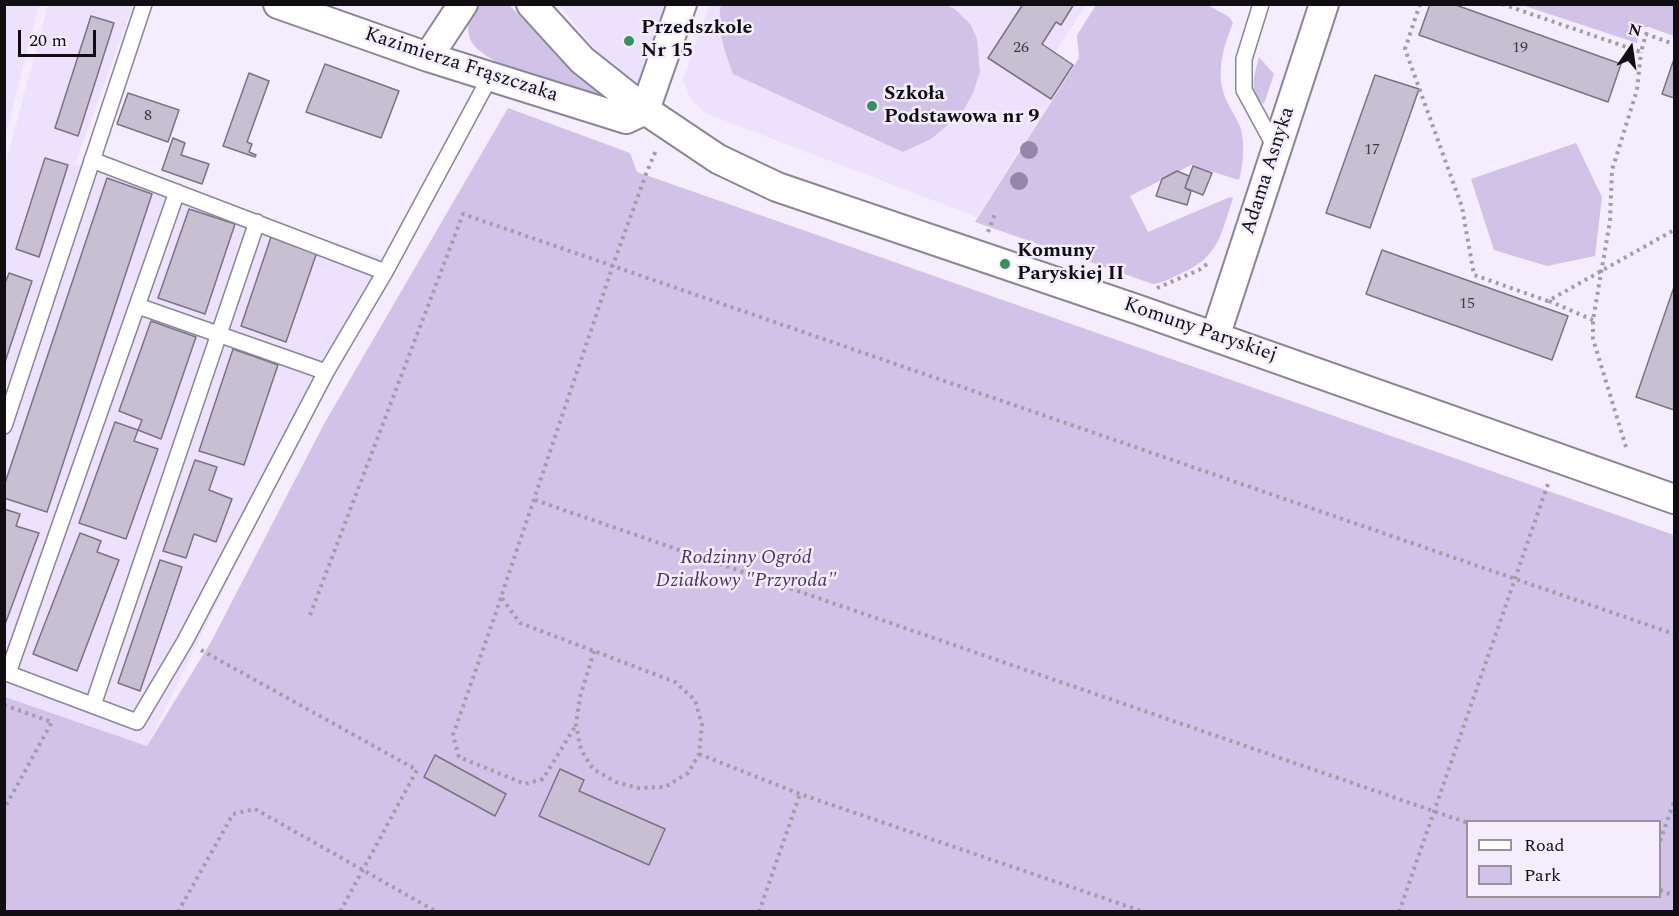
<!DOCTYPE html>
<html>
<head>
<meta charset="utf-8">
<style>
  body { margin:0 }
  #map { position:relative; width:1679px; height:916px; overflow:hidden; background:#f3edfd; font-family:Spectral,serif }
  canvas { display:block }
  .frame { position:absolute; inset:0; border:6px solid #100d13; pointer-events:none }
  .legend { position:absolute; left:1466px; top:820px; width:195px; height:78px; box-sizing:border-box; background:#f3edfd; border:2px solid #98939f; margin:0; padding:8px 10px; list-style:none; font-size:18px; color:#100d13 }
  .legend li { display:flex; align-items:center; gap:12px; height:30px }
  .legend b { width:30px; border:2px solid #98939f }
  .north { position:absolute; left:1601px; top:18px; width:60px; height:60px; -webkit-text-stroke:4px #f3edfd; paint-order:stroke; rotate:13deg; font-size:16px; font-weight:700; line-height:24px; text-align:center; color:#100d13 }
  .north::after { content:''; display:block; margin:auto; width:21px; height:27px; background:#100d13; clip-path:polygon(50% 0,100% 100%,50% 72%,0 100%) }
  .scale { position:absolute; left:18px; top:30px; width:78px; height:27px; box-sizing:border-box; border:3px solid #100d13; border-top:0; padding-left:8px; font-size:18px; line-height:21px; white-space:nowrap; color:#100d13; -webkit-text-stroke:4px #f3edfd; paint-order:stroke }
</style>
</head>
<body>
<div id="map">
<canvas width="1679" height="916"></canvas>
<div class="frame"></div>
<ul class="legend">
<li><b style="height:8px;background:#fff"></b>Road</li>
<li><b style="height:16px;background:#d1c2e7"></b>Park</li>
</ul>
<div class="north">N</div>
<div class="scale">20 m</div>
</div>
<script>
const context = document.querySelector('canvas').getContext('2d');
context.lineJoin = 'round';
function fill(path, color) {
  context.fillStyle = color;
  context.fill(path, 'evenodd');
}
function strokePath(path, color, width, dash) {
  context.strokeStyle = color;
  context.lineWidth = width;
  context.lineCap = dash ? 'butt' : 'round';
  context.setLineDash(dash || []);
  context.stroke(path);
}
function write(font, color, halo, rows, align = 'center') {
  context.font = font + ' Spectral,serif';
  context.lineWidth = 5;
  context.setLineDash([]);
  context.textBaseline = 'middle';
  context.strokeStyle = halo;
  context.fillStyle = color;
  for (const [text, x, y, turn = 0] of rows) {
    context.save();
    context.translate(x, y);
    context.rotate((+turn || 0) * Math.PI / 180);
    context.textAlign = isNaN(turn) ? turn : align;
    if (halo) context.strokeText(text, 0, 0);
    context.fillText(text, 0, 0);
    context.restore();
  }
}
const built = new Path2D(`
  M 5,4 L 39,5 L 5,137 L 4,5 Z
  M 48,5 L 133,5 L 75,164 L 386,258 L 147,746 L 5,697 L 4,170 Z
  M 559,5 L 682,5 L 645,110 Z
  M 709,5 L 1086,5 L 1055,53 L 1073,65 L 977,217 L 705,113 L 690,99 L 683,79 Z`);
const green = new Path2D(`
  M 480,5 L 509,5 L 561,57 L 615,100 C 582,91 487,70 471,41 C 469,37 468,32 468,28 C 468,17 472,11 480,5 Z
  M 721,5 L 945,5 L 955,9 L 971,25 L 977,39 L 980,72 L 973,93 L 962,113 L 931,139 L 903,152 L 733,74 C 725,51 716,29 721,5 Z
  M 1096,5 L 1208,5 L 1229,17 L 1233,23 C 1224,45 1217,68 1223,91 C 1227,106 1237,117 1241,129 C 1245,143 1243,167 1239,180 L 1191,165 L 1130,196 L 1148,232 L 1230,197 L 1233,198 C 1220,236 1220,256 1180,274 C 1171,278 1163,283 1153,284 L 975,222 L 1079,58 L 1077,35 Z
  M 1522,5 L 1674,5 L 1674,36 L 1649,27 L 1640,27 L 1637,43 Z
  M 1259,57 L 1274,74 L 1264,104 C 1247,93 1255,73 1259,57 Z
  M 508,108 L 630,153 L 637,172 L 1674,535 L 1674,911 L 5,912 L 5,697 L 147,746 L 211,642 L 324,424 ZM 1468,822 L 1660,822 L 1660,896 L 1468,896 Z
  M 1576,143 L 1602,197 L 1595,256 L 1547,266 L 1494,250 L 1471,179 Z`);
const building = new Path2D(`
  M 1023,4 L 1074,4 L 1061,25 L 1056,22 L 1042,44 L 1073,65 L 1051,99 L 988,58 Z
  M 1430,4 L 1453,4 L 1621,64 L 1608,102 L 1419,35 Z
  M 91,16 L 114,23 L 78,136 L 55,128 Z
  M 1674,59 L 1674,98 L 1662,94 Z
  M 325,64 L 399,91 L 381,138 L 306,112 Z
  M 249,73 L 269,81 L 247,142 L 252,144 L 249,152 L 256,155 L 255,157 L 223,146 Z
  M 1375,75 L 1419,89 L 1370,228 L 1326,213 Z
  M 128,93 L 179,110 L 168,142 L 117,124 Z
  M 173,138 L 185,143 L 181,155 L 209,164 L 202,184 L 162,170 Z
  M 45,158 L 68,165 L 39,257 L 16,249 Z
  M 1193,166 L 1212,173 L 1203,195 L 1185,188 Z
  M 1177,171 L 1189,176 L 1185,188 L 1191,191 L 1187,205 L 1156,196 L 1162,179 Z
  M 107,178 L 152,194 L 47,512 L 4,498 L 4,486 Z
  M 189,209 L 235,224 L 205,314 L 158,298 Z
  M 271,237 L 317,252 L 286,342 L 241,326 Z
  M 1382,250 L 1568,316 L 1552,360 L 1366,294 Z
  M 9,273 L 32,281 L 4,365 L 4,286 Z
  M 1674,287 L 1674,410 L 1636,397 Z
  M 151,321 L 196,337 L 161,439 L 138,430 L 142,420 L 119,411 Z
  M 233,349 L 278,365 L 244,465 L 199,451 Z
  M 115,422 L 138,430 L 134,441 L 158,449 L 126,539 L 79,523 Z
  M 195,460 L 217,467 L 209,490 L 232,499 L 216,542 L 194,534 L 186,558 L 163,551 Z
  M 4,509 L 20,514 L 16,526 L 39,533 L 4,627 Z
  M 80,533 L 101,541 L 97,552 L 119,560 L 77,671 L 33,654 Z
  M 160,560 L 182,567 L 140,691 L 118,683 Z
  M 435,755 L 506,794 L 495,816 L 424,777 Z
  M 560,769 L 584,780 L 579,791 L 665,829 L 649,865 L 539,816 Z`);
const path = new Path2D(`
  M 1420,4 L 1405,49 L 1462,207 L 1474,275 L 1548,301 L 1674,230
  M 1502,4 L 1641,52 L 1646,34 L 1674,44
  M 988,232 L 995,214
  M 1157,288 L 1199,270 L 1210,262
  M 1549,301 L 1593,320
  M 1626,447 L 1593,339 L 1593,320 L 1610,221 L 1612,170 L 1637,90 L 1641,52
  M 535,500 L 1468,823
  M 501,598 L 453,735 L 459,757 L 525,784 L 543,779 L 576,725
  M 310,615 L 463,214 L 1674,634
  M 201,650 L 417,770 L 340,912
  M 594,651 L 580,697 L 576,725 L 581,750 L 593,769 L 616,782 L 638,788 L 665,787 L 688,773 L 699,754 L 702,725 L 695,700 L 675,682 L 594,651 L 520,623 L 501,597 L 613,265 L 646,174 L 657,148
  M 4,705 L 52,722 L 4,809
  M 699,754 L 800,794 L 1144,912
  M 1660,841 L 1674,802
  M 1660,890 L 1674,896
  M 178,912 L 233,814 L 255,809 L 437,912
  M 759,912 L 800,794
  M 1399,912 L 1549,481`);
const service = new Path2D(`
  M 1261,4 L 1244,59 L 1244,90 L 1276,149
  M 385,272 L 490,77
  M 138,306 L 326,372
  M 4,426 L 144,4
  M 4,672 L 137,722 L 185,641 L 326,372 L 385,272 L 92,160
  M 8,673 L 177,192
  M 93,705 L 257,222`);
const minor = new Path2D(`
  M 278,4 L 428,57 L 626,119 L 645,110 L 682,4
  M 531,4 L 582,60 L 645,110 L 718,159 L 777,187 L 1139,310 L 1674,499
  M 428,57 L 463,4
  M 1215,337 L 1324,4`);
const trees = [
  [1029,150],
  [1019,181]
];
const markers = [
  [629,41,6,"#3a8e61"],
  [872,106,6,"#3a8e61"],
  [1005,264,6,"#3a8e61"]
];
const numberNames = [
  ["26",1021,49],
  ["19",1520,49],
  ["8",148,117],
  ["17",1372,151],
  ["15",1467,305]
];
const poiNames = [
  ["Przedszkole",641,29],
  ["Nr 15",641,52],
  ["Szkoła",884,95],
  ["Podstawowa nr 9",884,118],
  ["Komuny",1017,252],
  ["Paryskiej II",1017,275]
];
const streetNames = [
  ["Kazimierza Frąszczaka",461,66,18],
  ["Adama Asnyka",1269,171,-72],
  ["Komuny Paryskiej",1200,331,19]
];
const parkNames = [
  ["Rodzinny Ogród",746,559],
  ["Działkowy \"Przyroda\"",746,582]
];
fill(built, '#ede2fd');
fill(green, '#d1c2e7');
fill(building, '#c7c0d3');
strokePath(building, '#7a7385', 1.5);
strokePath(service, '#8c8597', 18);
strokePath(minor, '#8c8597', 32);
strokePath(path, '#a19ca8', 4, [3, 4.5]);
strokePath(service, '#fff', 15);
strokePath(minor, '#fff', 28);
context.fillStyle = '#9786aa';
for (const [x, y] of trees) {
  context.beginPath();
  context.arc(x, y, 9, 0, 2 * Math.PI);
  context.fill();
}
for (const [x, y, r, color] of markers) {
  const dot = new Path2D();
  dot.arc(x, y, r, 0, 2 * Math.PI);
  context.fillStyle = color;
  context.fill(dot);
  strokePath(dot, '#f3edfd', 2);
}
write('16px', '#3e3a43', null, numberNames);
write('bold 20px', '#100d13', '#f3edfd', poiNames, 'left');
write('20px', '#100d13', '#f3edfd', streetNames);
write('italic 20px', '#4b3267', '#f3edfd', parkNames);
</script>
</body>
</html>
